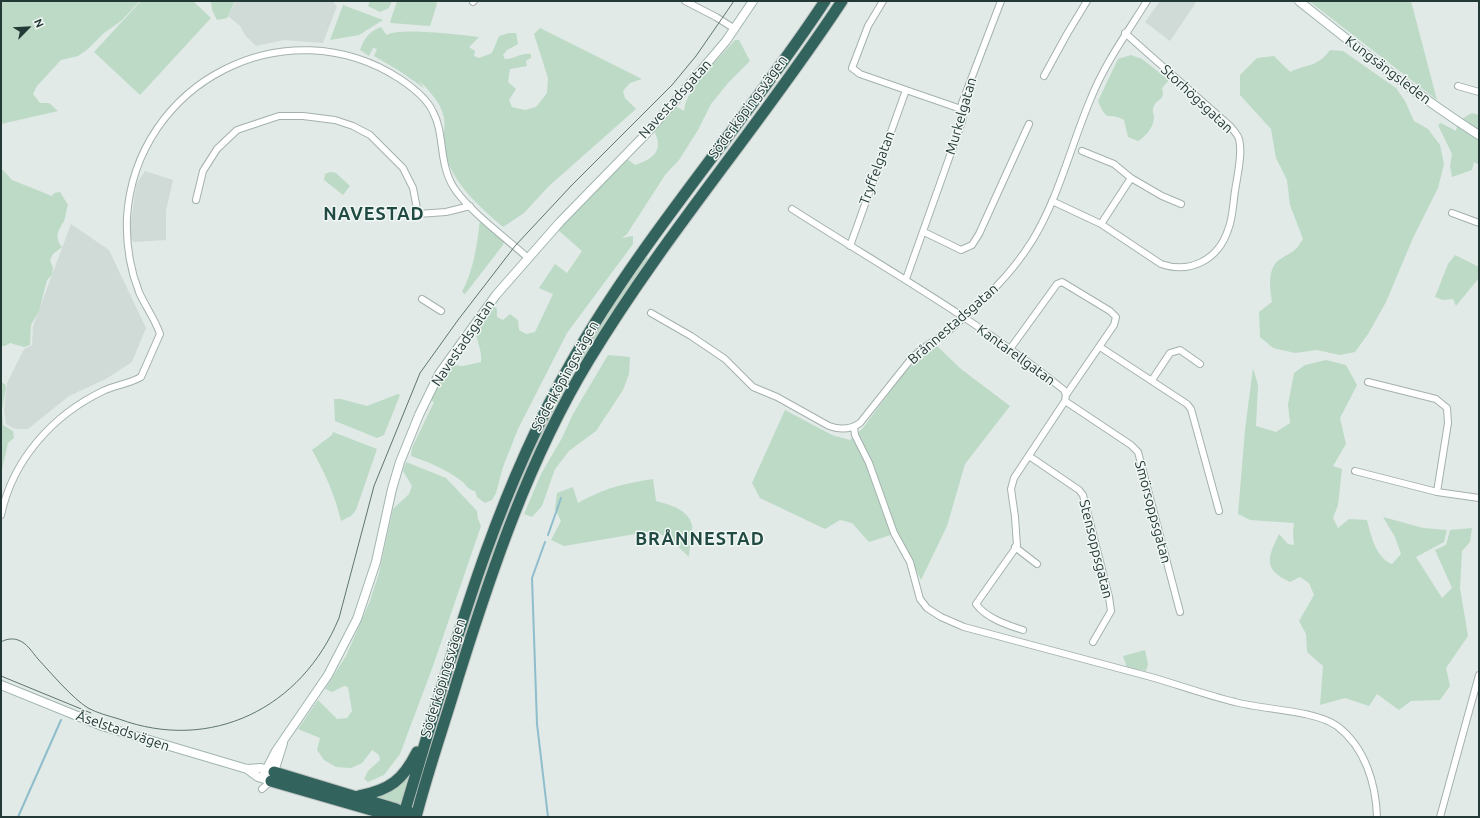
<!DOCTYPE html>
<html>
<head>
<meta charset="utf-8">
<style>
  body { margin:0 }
  #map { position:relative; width:1480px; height:818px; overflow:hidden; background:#e1eae7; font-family:Ubuntu,sans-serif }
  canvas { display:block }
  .frame { position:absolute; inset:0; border:2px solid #233935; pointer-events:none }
  .north { position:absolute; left:8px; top:8px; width:40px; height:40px; -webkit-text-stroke:3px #f1f7f5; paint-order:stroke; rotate:66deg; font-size:11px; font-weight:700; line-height:16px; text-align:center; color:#233935 }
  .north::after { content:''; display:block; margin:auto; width:14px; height:18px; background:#233935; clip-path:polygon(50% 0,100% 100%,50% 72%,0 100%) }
</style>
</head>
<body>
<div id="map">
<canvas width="1480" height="818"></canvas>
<div class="frame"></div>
<div class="north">N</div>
</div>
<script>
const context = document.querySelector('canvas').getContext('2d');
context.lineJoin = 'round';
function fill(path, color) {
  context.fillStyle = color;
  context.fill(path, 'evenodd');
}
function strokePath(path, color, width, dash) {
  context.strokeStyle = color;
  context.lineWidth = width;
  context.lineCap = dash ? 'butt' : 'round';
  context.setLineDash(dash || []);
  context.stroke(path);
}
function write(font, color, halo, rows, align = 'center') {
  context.font = font + ' Ubuntu,sans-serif';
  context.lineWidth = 3;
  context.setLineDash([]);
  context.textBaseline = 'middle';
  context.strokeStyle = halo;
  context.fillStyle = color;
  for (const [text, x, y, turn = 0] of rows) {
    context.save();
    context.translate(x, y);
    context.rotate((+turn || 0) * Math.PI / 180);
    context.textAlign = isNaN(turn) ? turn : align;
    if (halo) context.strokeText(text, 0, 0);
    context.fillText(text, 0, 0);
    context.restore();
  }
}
const built = new Path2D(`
  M 236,1 L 332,1 L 337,6 L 323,43 L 284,40 L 256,46 L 245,35 L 240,26 L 228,16 Z
  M 1160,1 L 1197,1 L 1170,41 L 1145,22 Z
  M 145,171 L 173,180 L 166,211 L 166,240 L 135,242 L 131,240 L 131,222 L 135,193 L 137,183 Z
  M 71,224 L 109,250 L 146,328 L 132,362 L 106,379 L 69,396 L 28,429 L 15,429 L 6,424 L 4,410 L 7,383 L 24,349 L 32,345 L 33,326 Z`);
const green = new Path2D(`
  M 1,1 L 140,1 L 121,21 L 104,33 L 88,49 L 78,56 L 61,60 L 37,86 L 33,94 L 40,103 L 49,103 L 58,111 L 1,124 Z
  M 141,1 L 193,1 L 211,18 L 140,95 L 94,52 Z
  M 211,1 L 235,1 L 227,18 L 217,20 L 212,10 Z
  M 370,1 L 392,1 L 389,8 L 380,12 L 368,6 Z
  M 397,1 L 435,1 L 437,4 L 430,26 L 391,23 L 390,22 Z
  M 1309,1 L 1411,1 L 1437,100 Z
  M 343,5 L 383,20 L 359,35 L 330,40 Z
  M 381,27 L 385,33 L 387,35 C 400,27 462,35 479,37 L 469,47 L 475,51 L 474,56 L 479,58 L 492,53 L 499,36 L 509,33 L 516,33 L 518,44 L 507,50 L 503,55 L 505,59 C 514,59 522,52 531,54 L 531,58 L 526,61 L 527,66 L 510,69 L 508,82 L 516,89 L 509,100 L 512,107 L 525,110 L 536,107 L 547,93 L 548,78 L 534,34 L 540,28 L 642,79 L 630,83 L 623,91 L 625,98 L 636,109 L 549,186 L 524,213 L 503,227 C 479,206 455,186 445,154 C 441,142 446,129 444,118 C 441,102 429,91 419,80 L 424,88 L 398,70 L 374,56 L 377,49 L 373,48 L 369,56 L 360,50 C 364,39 369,31 381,27 Z
  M 735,40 L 739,40 L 750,61 L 728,83 L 711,104 L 698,130 L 679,160 L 665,175 L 627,234 L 622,238 L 633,236 L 633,244 L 567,333 L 518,429 L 503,467 L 496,493 L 492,500 L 485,503 L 477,497 L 475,491 C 468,490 466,484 460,480 C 446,469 428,462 411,456 L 412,448 L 434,402 L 431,400 L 450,365 L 463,366 L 481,362 C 482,352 479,348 477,338 C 473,327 487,314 493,305 L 497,309 L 497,317 L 503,320 L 510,314 L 518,320 L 519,330 L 526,334 L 535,332 L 553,294 L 539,288 L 555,264 L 567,273 L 582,251 L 558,230 L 626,158 L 635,165 C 654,159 664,150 654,131 L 675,106 L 684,111 C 686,87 719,59 735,40 Z
  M 1330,50 L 1343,51 L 1396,88 L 1405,101 L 1414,121 L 1428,129 L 1440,145 L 1444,164 L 1438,188 L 1413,238 L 1386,302 L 1368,334 L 1355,352 L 1340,355 L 1317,350 L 1295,353 L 1273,348 L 1260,337 L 1259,312 L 1272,302 C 1270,289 1267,269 1279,260 C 1292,251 1294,254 1303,239 L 1290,205 L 1287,180 L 1276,158 L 1271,129 L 1240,95 L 1240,75 L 1257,58 L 1274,56 L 1290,72 C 1307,64 1318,67 1330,50 Z
  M 1131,55 L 1142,59 L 1169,80 L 1162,88 C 1166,102 1155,98 1153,109 C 1152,112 1154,115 1154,118 C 1153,128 1146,136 1138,141 L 1128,137 L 1124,120 C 1108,111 1108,125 1098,101 L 1118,59 Z
  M 1472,113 L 1479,115 L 1479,165 L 1474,162 L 1472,170 L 1452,177 L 1450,166 L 1452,154 L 1438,125 L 1441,123 L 1456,131 C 1457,122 1464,117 1472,113 Z
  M 1,168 L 12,180 L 52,196 L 54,193 L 60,192 L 68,205 C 66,210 66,216 64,221 C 58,231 54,237 62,247 L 53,254 L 50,260 L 53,268 L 52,275 L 47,280 L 39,311 L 31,325 L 30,345 L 24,347 L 10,343 L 5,346 L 1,346 Z
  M 330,172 L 336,173 L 350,186 L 343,195 L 324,180 L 325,174 Z
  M 480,220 L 504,241 L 503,245 L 465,294 L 462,292 C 474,269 477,245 480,220 Z
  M 1455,255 L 1479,267 L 1479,278 L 1456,306 L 1453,299 L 1443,300 L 1435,297 L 1448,264 Z
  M 647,257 L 648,260 L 608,320 L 519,489 L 486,575 L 412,804 L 468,617 L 503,516 L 548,416 L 564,388 L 589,342 L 617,298 Z
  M 937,346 L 961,369 L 1010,406 L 965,464 L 947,526 L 921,580 L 897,533 L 869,542 L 852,523 L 840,520 L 825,529 L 760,498 L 752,483 L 785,410 L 832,435 L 850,440 L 863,428 L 906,370 Z
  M 608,355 L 630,357 L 629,374 L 623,390 L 596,431 L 569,451 L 555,469 L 542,506 L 532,517 L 524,514 L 541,474 L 562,438 L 573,414 Z
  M 1326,360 L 1346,365 L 1357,385 L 1340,418 L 1346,444 L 1333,466 L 1342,469 L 1338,505 L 1333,518 L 1338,528 L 1349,519 L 1367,520 C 1371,536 1376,558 1392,564 L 1401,554 L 1395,537 L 1383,517 L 1423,528 L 1447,530 L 1444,542 L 1416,557 L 1442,598 L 1452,588 L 1435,550 L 1446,545 L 1450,530 L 1472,528 L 1470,542 L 1462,551 L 1460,588 L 1468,636 L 1446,668 L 1450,686 L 1440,700 L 1411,701 L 1399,710 L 1377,694 L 1369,706 L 1345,698 L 1320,705 L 1323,666 L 1307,652 L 1306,634 L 1299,621 L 1314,595 L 1309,583 L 1300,577 L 1290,582 C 1262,569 1268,557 1279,534 L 1288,544 L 1294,545 L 1293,533 L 1294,523 L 1250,520 L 1238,514 L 1245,430 L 1253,368 L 1258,385 L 1256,426 L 1276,432 L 1290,423 L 1288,405 L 1294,373 L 1305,365 Z
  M 1,382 L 5,384 L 6,388 L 2,410 L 3,425 L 13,431 L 14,438 L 8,443 L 1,474 Z
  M 398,394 L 400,395 L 384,435 L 377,438 L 335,421 L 334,399 L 341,399 L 367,406 Z
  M 333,432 L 377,449 L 356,510 L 351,516 L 341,521 C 335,495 325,473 312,450 L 332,435 Z
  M 406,462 L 446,478 L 477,511 L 478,519 L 481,526 L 433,666 L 400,754 L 384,775 L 368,782 L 364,779 L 368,771 L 380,760 L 379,755 L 372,750 L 362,763 L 351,768 L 336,767 L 324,760 L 317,750 L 320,738 L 298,729 L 318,700 L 337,719 L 347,718 L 352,711 L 348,687 L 344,686 L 332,692 L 325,689 L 346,656 L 370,601 L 379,573 L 393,509 L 409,494 L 412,486 L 403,471 Z
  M 653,479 L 656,501 C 670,505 688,509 692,525 C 693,532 689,549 689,557 L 669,538 L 653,531 L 564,546 L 551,540 L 561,521 L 555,509 L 557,493 L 573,487 L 578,503 C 605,488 622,484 653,479 Z
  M 1145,650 L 1148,664 L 1146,671 L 1127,668 L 1123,656 Z
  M 412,770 L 404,806 L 371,798 Z`);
const stream = new Path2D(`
  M 548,535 L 561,498
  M 545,542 L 532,578 L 537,724 L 548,817
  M 18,817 L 61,720`);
const street = new Path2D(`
  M 685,1 L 716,17 L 735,29
  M 473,2 L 474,1
  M 1044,76 L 1067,34 L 1087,1
  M 1458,86 L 1479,92
  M 906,90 L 961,109
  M 1082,151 L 1114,164 L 1131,178 L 1162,196 L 1181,204
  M 196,200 L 203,171 L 217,149 L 237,130 L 279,116 L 303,116 L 335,120 L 353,126 L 370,135 L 403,168 L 413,188 L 418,214 L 446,212 L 470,206
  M 1052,201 L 1101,224 L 1161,264 C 1190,274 1218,260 1228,230 C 1233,218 1233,203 1235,191 C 1237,177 1243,153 1239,139 C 1238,135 1233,130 1231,127 L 1125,33
  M 792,209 C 884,268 979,321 1064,390 L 1066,395 L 1065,401 L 1014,478 L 1011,489 L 1015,517 L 1017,546 L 976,604 C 986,618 1007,625 1023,630
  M 1452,213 L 1479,223
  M 1101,224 L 1131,178
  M 924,232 L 961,250 L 972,245 L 979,234 L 1029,124
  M 850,246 L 906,90 L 860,74 L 852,68 L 868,26 L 883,1
  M 906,279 L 963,119 L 961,109 L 962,103 L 1001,1
  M 422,299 L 441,311
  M 651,313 L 691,336 L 725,359 L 753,387 L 777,397 L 829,426 C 840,430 850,430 860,423 L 911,359 C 923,346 939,339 952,328 C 982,302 1011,275 1032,241 C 1059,197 1071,145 1091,98 C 1105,63 1127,33 1147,1
  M 1100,347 L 1187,404 L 1191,409 L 1219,511
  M 1010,349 L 1057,284 L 1062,282 L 1110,311 L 1116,317 L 1114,325 L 1066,395
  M 1152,380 L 1170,353 L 1180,350 L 1200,364
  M 1368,382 L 1436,399 L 1447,408 L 1448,423 L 1437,492
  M 1065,401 L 1131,445 L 1138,452 L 1180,612
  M 854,427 L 855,435 L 869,463 L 894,533 L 910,562 L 920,599 L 927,608 L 941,617 L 964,627 C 1026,643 1088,660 1151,677 C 1179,685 1206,695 1235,702 C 1264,710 1314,710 1337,726 C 1365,747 1376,784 1377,817
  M 1029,456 L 1079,490 L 1083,495 L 1109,597 L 1111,611 L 1093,642
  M 1355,471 L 1437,492 L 1479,498
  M 1,515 C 13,459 53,415 103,391 C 115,385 129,384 141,377 L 160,334 C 155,319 145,306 139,292 C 130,269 126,241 127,217 C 136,82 286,5 400,79 C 412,87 427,98 433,112 C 445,134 438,162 454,188 C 471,213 505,237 528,258
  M 1015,547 L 1037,564
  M 262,789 L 271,781
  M 1440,817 L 1479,675`);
const secondary = new Path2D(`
  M 1299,1 C 1358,48 1416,95 1479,135
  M 1,685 L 102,726 L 247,769 L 261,768 L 270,771
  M 247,769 L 258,777 L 271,781 L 283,743
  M 262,778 L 276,751 L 328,675 L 357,619 L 376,562 L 392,489 L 400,462 L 419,415 L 439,374 L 496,295 L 560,222 L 644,136 L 675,101 L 726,41 L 753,1`);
const highway = new Path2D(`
  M 274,772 L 396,809 L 403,813
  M 271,781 L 382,813 L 396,815 L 409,812
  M 359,796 C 390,790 403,780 417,752
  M 403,817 C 450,662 490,505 571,363 C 644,235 744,124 825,1
  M 416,817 C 428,770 444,725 458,678 C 492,569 529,459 589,360 C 665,234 762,123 842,1`);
const tram = new Path2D(`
  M 1,642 C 6,639 12,638 18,640 C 27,643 32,652 38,659 C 51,673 72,698 88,708 C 97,713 109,716 119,719 C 211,753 302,708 339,618 L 374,486 L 420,373 L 458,320 L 515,246 L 571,186 L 672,85 L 696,56 L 734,1
  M 1,676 L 91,713`);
const streetNames = [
  ["Kungsängsleden",1388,70,37],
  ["Navestadsgatan",675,99,-48],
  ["Storhögsgatan",1197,99,43],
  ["Söderköpingsvägen",748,107,-54],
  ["Murkelgatan",961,116,-74],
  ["Tryffelgatan",877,168,-70],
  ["Brånnestadsgatan",953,324,-41],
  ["Navestadsgatan",463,343,-56],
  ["Kantarellgatan",1016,355,36],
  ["Söderköpingsvägen",565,376,-61],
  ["Smörsoppsgatan",1153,512,75],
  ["Stensoppsgatan",1096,549,76],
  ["Söderköpingsvägen",443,678,-73],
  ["Åselstadsvägen",123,731,19]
];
const districtNames = [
  ["NAVESTAD",374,214],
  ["BRÅNNESTAD",700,539]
];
fill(built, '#d0dad6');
fill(green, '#bcdac6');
strokePath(stream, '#8ebdcb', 2);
strokePath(street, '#a4b1ae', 8);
strokePath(secondary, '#a1b5af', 10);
strokePath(highway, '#bdc4c2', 13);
strokePath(street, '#fff', 6);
strokePath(secondary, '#fff', 8);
strokePath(highway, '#32635c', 11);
strokePath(tram, '#5e7570', 1);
write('14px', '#233935', '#f1f7f5', streetNames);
context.letterSpacing = '1px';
write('bold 18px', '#214a42', '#f1f7f5', districtNames);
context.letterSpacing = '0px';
</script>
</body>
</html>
